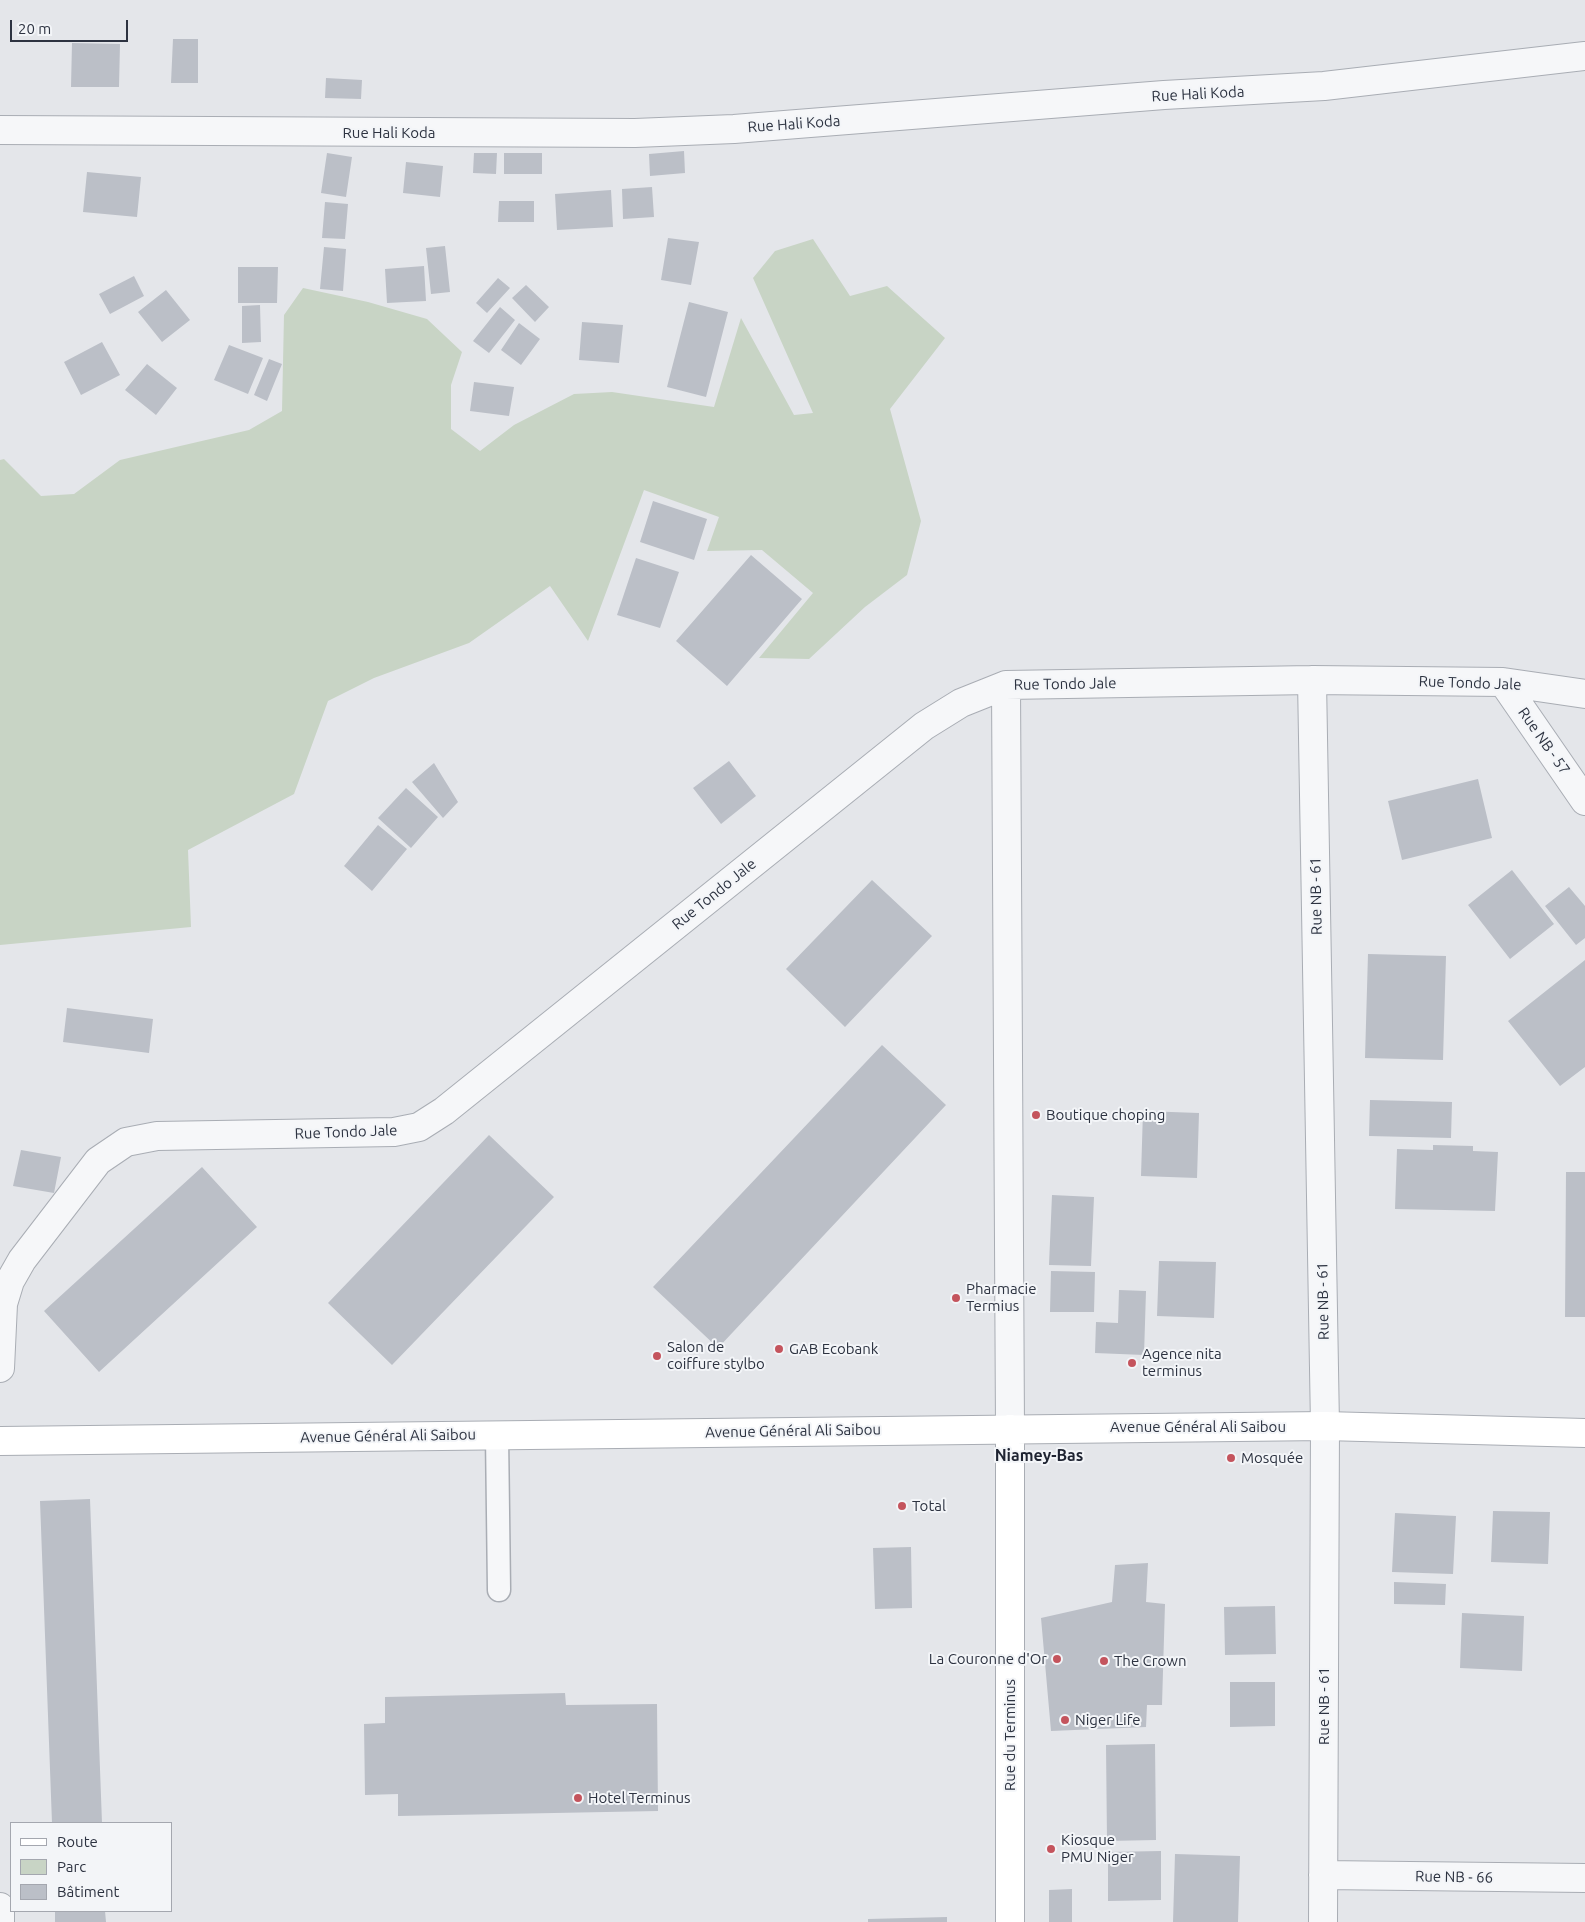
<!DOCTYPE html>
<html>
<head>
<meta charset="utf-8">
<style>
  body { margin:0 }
  #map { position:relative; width:1585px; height:1922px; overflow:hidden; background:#e4e6ea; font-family:Ubuntu,sans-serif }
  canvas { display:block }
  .legend { position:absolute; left:10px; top:1822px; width:162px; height:90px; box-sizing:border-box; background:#f3f5f8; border:1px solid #a4a7af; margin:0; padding:6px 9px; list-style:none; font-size:15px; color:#2d3341 }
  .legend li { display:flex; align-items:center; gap:10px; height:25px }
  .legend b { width:25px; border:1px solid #a4a7af }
  .scale { position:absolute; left:10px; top:20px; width:118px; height:22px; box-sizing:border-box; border:2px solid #2d3341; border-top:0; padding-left:6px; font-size:15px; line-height:18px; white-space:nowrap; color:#2d3341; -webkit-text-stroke:4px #f3f5f8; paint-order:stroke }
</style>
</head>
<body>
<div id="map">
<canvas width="1585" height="1922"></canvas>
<ul class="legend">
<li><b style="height:6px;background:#fff"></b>Route</li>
<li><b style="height:14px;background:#c8d4c5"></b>Parc</li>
<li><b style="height:14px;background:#bbbfc7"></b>Bâtiment</li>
</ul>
<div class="scale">20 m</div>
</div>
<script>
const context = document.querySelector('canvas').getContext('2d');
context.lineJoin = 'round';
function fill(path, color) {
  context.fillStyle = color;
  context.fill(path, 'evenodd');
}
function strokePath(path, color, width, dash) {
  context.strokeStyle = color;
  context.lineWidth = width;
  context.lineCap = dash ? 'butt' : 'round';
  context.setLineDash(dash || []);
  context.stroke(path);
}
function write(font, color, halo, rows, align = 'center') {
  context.font = font + ' Ubuntu,sans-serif';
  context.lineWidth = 4;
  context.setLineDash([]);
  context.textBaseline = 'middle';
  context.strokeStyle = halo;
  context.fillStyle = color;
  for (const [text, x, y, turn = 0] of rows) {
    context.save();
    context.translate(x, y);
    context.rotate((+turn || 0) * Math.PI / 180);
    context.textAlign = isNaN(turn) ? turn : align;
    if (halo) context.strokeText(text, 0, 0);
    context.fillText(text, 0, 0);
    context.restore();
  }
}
const green = new Path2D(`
  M 813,239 L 850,296 L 887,286 L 945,338 L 890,409 L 921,521 L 907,575 L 865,607 L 809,659 L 759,658 L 813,593 L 762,550 L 707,551 L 719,517 L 644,490 L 588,641 L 550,586 L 469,643 L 374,678 L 328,701 L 294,794 L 188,850 L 191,927 L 0,945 L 0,460 L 4,459 L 41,496 L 74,494 L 120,460 L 249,430 L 282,411 L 284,315 L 303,288 L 368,302 L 427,319 L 462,352 L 451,385 L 451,429 L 480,451 L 514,425 L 574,394 L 612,392 L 714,407 L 741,318 L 794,415 L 813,413 L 753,278 L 775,251 Z`);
const building = new Path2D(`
  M 173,39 L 198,39 L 198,83 L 171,83 Z
  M 72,43 L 120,44 L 119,87 L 71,87 Z
  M 326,78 L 362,80 L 361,99 L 325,98 Z
  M 684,151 L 685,173 L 650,176 L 649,154 Z
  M 327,153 L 352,157 L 346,197 L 321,193 Z
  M 474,153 L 497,153 L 496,174 L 473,173 Z
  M 504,153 L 542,153 L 542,174 L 504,174 Z
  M 406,162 L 443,166 L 440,197 L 403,193 Z
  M 87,172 L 141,177 L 137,217 L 83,212 Z
  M 652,187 L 654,217 L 623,219 L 622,189 Z
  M 611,190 L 613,227 L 557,230 L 555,194 Z
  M 499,201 L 534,201 L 534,222 L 498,222 Z
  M 325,202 L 348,204 L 345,239 L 322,238 Z
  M 668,238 L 699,242 L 691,285 L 661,280 Z
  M 445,246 L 450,292 L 431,294 L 426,248 Z
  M 324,247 L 346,249 L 343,291 L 320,289 Z
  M 424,266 L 426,301 L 387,303 L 385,269 Z
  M 238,267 L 278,267 L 277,303 L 238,303 Z
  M 134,276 L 144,296 L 110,314 L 99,294 Z
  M 498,278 L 510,288 L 487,313 L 476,303 Z
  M 526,285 L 549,307 L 535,322 L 512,298 Z
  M 166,290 L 190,320 L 162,342 L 138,312 Z
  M 689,302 L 728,312 L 706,397 L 667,387 Z
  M 260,305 L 261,342 L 242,343 L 242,306 Z
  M 500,307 L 515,320 L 489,353 L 473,341 Z
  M 582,322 L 623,325 L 619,363 L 579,360 Z
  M 519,323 L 540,339 L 521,365 L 501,350 Z
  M 102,342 L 120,375 L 81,395 L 64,362 Z
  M 229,345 L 263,358 L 248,394 L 214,380 Z
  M 269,359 L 282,364 L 267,401 L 254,395 Z
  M 147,364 L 177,388 L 156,415 L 125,390 Z
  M 474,382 L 514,387 L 509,416 L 470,411 Z
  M 653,501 L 707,519 L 694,560 L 640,542 Z
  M 751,555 L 802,599 L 727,686 L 676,641 Z
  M 636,558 L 679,572 L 660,628 L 617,615 Z
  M 729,761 L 756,796 L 721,824 L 693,788 Z
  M 434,763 L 458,802 L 443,818 L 412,782 Z
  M 1478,779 L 1492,838 L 1402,860 L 1388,801 Z
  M 406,788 L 438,817 L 411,848 L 378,818 Z
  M 378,825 L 407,849 L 372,891 L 344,866 Z
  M 1512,870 L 1554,924 L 1510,959 L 1468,905 Z
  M 872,880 L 932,936 L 845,1027 L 786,969 Z
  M 1569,887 L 1585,906 L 1585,938 L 1576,945 L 1545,906 Z
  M 1368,954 L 1446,956 L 1443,1060 L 1365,1058 Z
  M 1585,960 L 1585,1067 L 1560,1086 L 1508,1021 Z
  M 67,1008 L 153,1019 L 149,1053 L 63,1042 Z
  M 882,1045 L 946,1105 L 718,1348 L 653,1287 Z
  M 1370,1100 L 1452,1102 L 1451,1138 L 1369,1136 Z
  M 1143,1111 L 1199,1113 L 1197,1178 L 1141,1176 Z
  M 489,1135 L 554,1197 L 392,1365 L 328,1303 Z
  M 1433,1145 L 1473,1146 L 1473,1151 L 1498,1152 L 1495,1211 L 1395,1209 L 1397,1149 L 1433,1150 Z
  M 21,1150 L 61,1157 L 54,1193 L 13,1186 Z
  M 202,1167 L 257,1227 L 99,1372 L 44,1311 Z
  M 1566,1172 L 1585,1172 L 1585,1317 L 1565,1317 Z
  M 1052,1195 L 1094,1197 L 1091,1266 L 1049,1265 Z
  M 1159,1261 L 1216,1262 L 1214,1318 L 1157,1316 Z
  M 1051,1271 L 1095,1272 L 1094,1312 L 1050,1312 Z
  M 1119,1290 L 1146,1291 L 1144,1355 L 1095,1353 L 1096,1322 L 1118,1323 Z
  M 90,1499 L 102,1823 L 52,1823 L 40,1501 Z
  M 1493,1511 L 1550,1512 L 1548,1564 L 1491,1562 Z
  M 1395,1513 L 1456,1516 L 1453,1574 L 1392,1572 Z
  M 911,1547 L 912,1608 L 875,1609 L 873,1548 Z
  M 1148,1563 L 1146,1602 L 1165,1604 L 1162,1705 L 1147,1705 L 1146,1727 L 1051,1731 L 1041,1618 L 1112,1602 L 1115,1565 Z
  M 1394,1582 L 1446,1584 L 1445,1605 L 1394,1604 Z
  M 1275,1606 L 1276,1654 L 1225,1655 L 1224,1607 Z
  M 1462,1613 L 1524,1616 L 1522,1671 L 1460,1668 Z
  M 1230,1682 L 1275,1682 L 1275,1726 L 1230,1727 Z
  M 565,1693 L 566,1705 L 657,1704 L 658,1811 L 398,1816 L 398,1794 L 365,1795 L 364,1724 L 385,1723 L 385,1697 Z
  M 1155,1744 L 1156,1840 L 1107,1841 L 1106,1745 Z
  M 1161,1851 L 1161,1900 L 1108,1901 L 1108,1852 Z
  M 1175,1854 L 1240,1856 L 1238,1922 L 1173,1922 Z
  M 1072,1889 L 1072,1922 L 1049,1922 L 1049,1890 Z
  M 55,1911 L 105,1911 L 106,1922 L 55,1922 Z
  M 947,1917 L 947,1922 L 868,1922 L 868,1919 Z`);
const lane = new Path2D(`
  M 497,1435 L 499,1590`);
const street = new Path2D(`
  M 0,130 L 635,133 L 734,129 L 1164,95 L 1324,86 L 1585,56
  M 1312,680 L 1325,1426 L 1323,1922
  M 1503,682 L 1585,801
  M 1006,685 L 1010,1429
  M 0,1368 L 3,1304 L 10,1281 L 22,1260 L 98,1161 L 126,1142 L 157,1136 L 394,1132 L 419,1127 L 444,1111 L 924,726 L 961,703 L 1006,685 L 1312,680 L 1503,682 L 1585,694
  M 1323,1875 L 1585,1878
  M 0,1907 L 0,1922`);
const secondary = new Path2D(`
  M 1010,1429 L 1010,1922
  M 0,1441 L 1325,1426 L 1585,1433`);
const markers = [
  [1036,1115,5,"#c4545d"],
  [956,1298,5,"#c4545d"],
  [779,1349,5,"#c4545d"],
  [657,1356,5,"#c4545d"],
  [1132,1363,5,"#c4545d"],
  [1231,1458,5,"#c4545d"],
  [902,1506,5,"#c4545d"],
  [1057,1659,5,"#c4545d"],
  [1104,1661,5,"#c4545d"],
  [1065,1720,5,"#c4545d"],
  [578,1798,5,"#c4545d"],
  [1051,1849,5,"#c4545d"]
];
const streetNames = [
  ["Rue Hali Koda",1198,94,-3],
  ["Rue Hali Koda",794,124,-4],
  ["Rue Hali Koda",389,133],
  ["Rue Tondo Jale",1470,683,2],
  ["Rue Tondo Jale",1065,684,-1],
  ["Rue NB - 57",1544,741,55],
  ["Rue Tondo Jale",714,894,-39],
  ["Rue NB - 61",1316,896,-91],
  ["Rue Tondo Jale",346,1132,-2],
  ["Rue NB - 61",1323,1301,-91],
  ["Avenue Général Ali Saibou",1198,1427],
  ["Avenue Général Ali Saibou",793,1431,-1],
  ["Avenue Général Ali Saibou",388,1436,-1],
  ["Rue NB - 61",1324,1706,-90],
  ["Rue du Terminus",1010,1735,-90],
  ["Rue NB - 66",1454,1877,1]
];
const poiNames = [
  ["Boutique choping",1046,1115],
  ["Pharmacie",966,1289],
  ["Termius",966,1306],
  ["Salon de",667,1347],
  ["coiffure stylbo",667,1364],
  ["GAB Ecobank",789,1349],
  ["Agence nita",1142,1354],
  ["terminus",1142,1371],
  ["Mosquée",1241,1458],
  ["Total",912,1506],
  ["La Couronne d'Or",1047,1659,"right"],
  ["The Crown",1114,1661],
  ["Niger Life",1075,1720],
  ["Hotel Terminus",588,1798],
  ["Kiosque",1061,1840],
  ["PMU Niger",1061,1857]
];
const neighbourhoodNames = [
  ["Niamey-Bas",1039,1456]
];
fill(green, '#c8d4c5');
fill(building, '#bbbfc7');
strokePath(lane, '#a9adb4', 25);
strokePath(street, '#a9adb4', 30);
strokePath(secondary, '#a9adb4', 30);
strokePath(lane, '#f6f7f9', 22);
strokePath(street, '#f6f7f9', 28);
strokePath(secondary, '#fff', 28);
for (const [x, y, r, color] of markers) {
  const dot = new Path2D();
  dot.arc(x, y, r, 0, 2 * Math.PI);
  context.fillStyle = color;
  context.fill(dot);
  strokePath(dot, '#f3f5f8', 2);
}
write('15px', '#2d3341', '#f3f5f8', streetNames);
write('15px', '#2d3341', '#f3f5f8', poiNames, 'left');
write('bold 16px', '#1f2432', '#f3f5f8', neighbourhoodNames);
</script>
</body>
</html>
